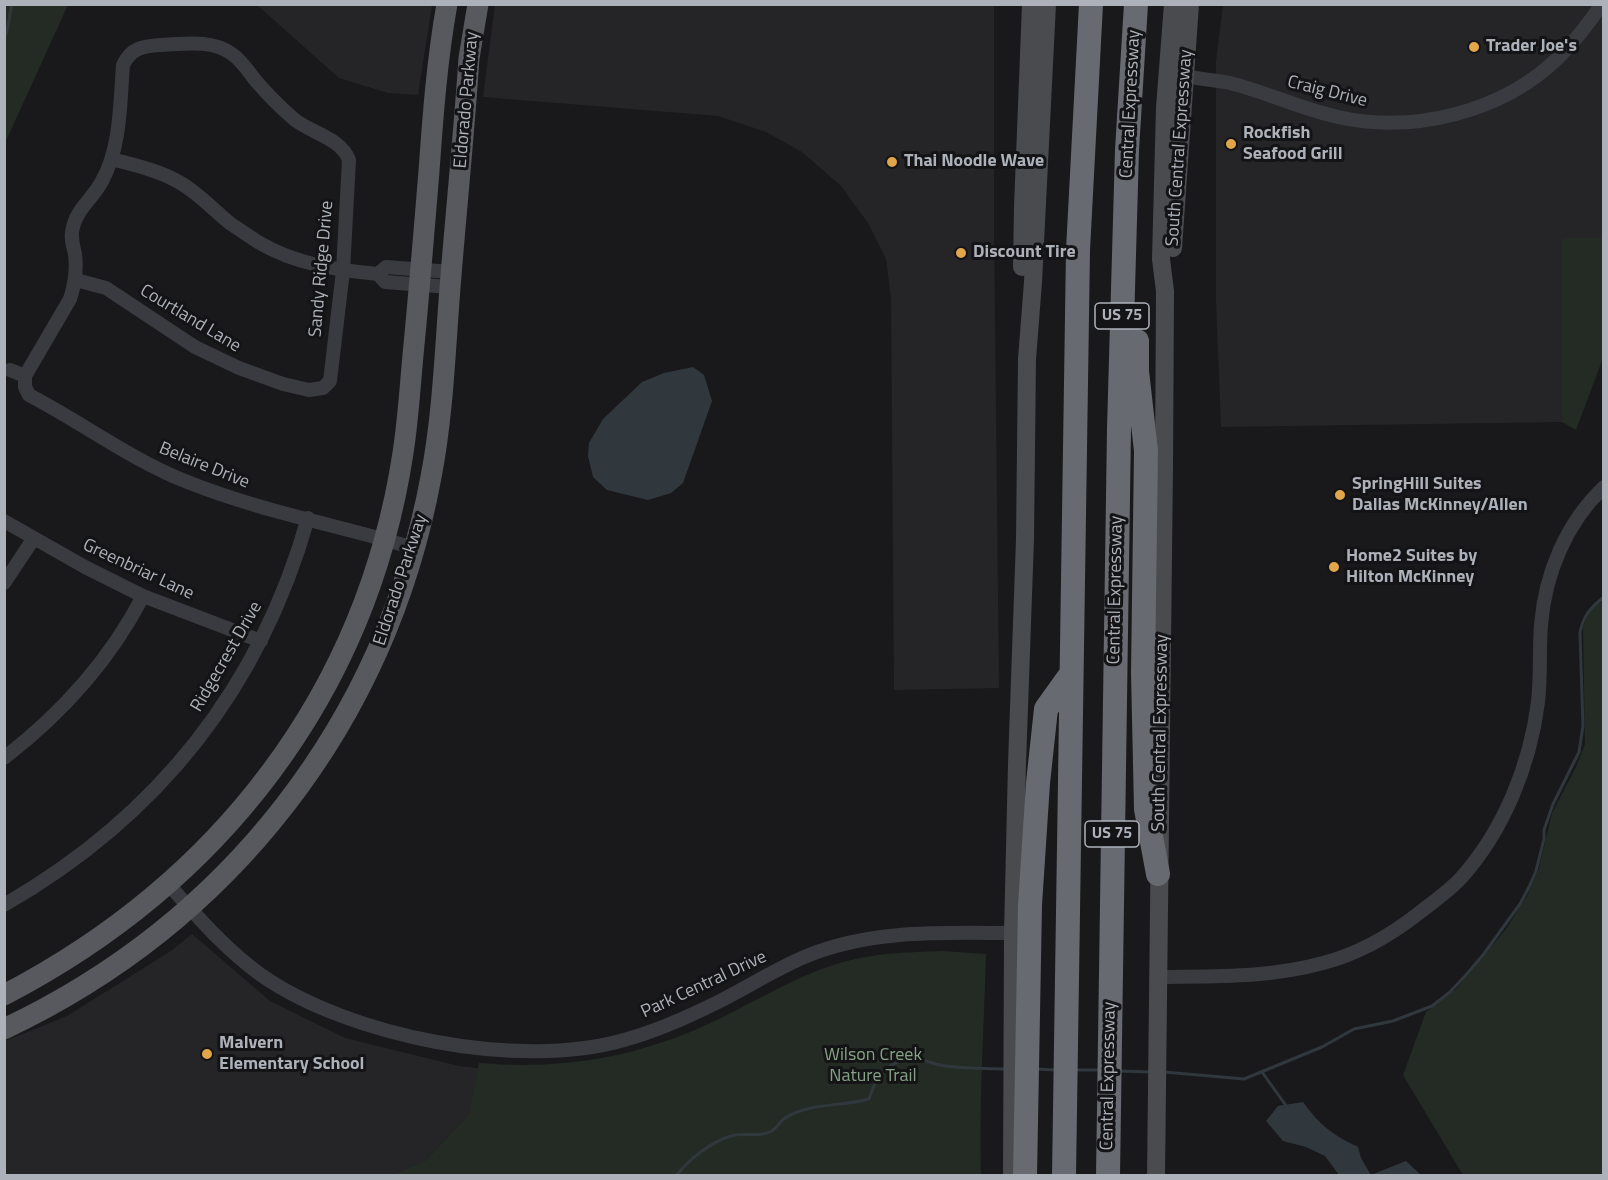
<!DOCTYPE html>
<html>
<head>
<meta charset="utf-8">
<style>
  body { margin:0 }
  #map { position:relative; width:1608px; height:1180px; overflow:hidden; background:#19191b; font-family:"Titillium Web",sans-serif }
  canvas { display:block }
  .frame { position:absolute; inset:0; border:6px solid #adb1b9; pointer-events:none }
</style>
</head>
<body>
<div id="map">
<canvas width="1608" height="1180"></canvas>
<div class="frame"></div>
</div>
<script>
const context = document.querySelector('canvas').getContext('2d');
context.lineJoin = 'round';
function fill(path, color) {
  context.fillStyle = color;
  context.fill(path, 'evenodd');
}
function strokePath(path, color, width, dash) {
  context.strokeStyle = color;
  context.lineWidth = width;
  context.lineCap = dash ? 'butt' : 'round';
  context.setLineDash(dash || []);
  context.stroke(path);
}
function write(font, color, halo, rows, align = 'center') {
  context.font = font + ' "Titillium Web",sans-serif';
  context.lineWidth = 6;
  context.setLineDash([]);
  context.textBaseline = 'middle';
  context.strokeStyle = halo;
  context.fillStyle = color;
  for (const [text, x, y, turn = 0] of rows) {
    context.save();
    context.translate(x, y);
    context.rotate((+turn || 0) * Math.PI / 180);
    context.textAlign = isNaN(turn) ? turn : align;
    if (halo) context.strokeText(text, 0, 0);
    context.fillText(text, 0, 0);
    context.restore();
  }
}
const built = new Path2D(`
  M 257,5 L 432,5 L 418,95 L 388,93 L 339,78 Z
  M 495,5 L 994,5 L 994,228 L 999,688 L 894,690 L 891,298 L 886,259 L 868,223 L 841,186 L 802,152 L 766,132 L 718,116 L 483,97 Z
  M 1223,5 L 1603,5 L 1603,238 L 1562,238 L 1562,422 L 1221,427 L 1216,301 L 1216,61 Z
  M 192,934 L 270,1001 L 345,1038 L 459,1066 L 485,1069 L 480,1102 L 426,1160 L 392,1175 L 5,1176 L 5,1041 L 67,1016 L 171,951 Z`);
const green = new Path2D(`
  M 5,4 L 68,5 L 5,143 L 4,5 Z
  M 1562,238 L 1603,238 L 1603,358 L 1576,430 L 1562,422 Z
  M 1603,600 L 1603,1175 L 1463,1175 L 1403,1075 L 1426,1012 L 1456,989 L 1506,929 L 1527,896 L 1539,868 L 1552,813 L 1576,767 L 1585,744 L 1583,627 L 1589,612 Z
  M 943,951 L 986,954 C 984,1028 979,1102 981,1175 L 392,1175 L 426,1160 L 469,1114 L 479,1063 C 552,1069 616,1061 685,1034 C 739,1013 787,978 843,962 C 875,953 909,952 943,951 Z`);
const water = new Path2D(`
  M 693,367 L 704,375 L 712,401 L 683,483 L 671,493 L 648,500 L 607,490 L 593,477 L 588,456 L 589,443 L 603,419 L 642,382 L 664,373 Z
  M 1303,1102 C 1320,1125 1331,1134 1358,1147 L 1361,1158 L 1371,1175 L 1406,1161 L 1421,1175 L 1339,1175 L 1325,1156 L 1306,1147 L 1283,1141 L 1266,1121 L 1278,1106 Z`);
const stream = new Path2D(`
  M 4,38 C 9,30 9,15 12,4
  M 1035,1069 L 1056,1070
  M 1074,1070 L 1101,1070
  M 1119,1071 L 1152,1072
  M 1164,1072 L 1244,1079 L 1322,1047 L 1354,1029 L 1393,1021 L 1432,1006 L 1450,992 L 1465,976 L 1483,955 L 1520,904 L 1529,887 L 1536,871 L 1544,839 L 1544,830 L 1553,804 L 1579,752 L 1583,726 L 1580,633 C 1583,616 1590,608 1604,597
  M 1262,1072 L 1287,1107
  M 676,1176 C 689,1159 711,1142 731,1136 C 744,1132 759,1138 772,1131 C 777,1128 780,1121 785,1118 C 811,1102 841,1107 869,1099 C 877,1073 892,1055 922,1060 C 928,1061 934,1064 940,1065 C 960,1069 984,1068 1005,1069`);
const minor = new Path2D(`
  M 1185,76 C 1199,79 1215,80 1230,83 C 1266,92 1301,109 1338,117 C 1414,134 1503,112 1559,57 C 1575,41 1589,23 1602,4
  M 112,159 C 134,165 157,170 177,181 C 198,192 213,210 231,224 C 240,230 249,236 258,242 C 295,264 336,270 378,274
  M 76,280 L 106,288 L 195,347 L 239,368 L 283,384 L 309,390 L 323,388 L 330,381 L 343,271 L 349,160 C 342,139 312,133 295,120 C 281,108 268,95 256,81 C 249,72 241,60 232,54 C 212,39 183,44 160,45 C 143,46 131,48 123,65 C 120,102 121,147 102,181 C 94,197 77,209 73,227 C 70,237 73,245 75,254 C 77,270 75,284 70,299 L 25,376 L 25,387 L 29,395 C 81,422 130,459 185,481 C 259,511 338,525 414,548
  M 450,287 L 385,282 L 378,274 L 386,267 L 451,272
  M 10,370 L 25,376
  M 4,521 L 85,567 L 143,596 L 261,641
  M 4,583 L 34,538
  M 4,758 C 61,714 110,660 143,596
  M 169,885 C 198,917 225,949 261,975 C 350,1037 519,1070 624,1040 C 657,1031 688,1017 718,1002 C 748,987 777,968 809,955 C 874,929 944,933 1013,933
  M 4,905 C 157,817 260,688 308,518
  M 1157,977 C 1213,976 1269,978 1323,963 C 1358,954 1391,935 1419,913 C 1433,902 1449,891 1461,878 C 1504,830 1530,765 1538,702 C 1541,676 1539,650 1541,625 C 1545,574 1566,523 1604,487`);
const secondary = new Path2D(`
  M 1173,248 L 1190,4
  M 1022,267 L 1023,207 L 1031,4
  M 1012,1176 L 1013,933 L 1017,764 L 1025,539 L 1027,359 L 1033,282 L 1047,4
  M 1156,1176 L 1164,466 L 1165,291 L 1161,259 L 1165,108 L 1173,4`);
const primary = new Path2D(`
  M 4,995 C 219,883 366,695 403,453 C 408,421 410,388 413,355 C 419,294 424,232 429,171 C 433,115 437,60 447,4
  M 4,1029 C 230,922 385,723 431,477 C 443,415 445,351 450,288 C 456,211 464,135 469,58 L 478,4`);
const motorway = new Path2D(`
  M 1137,341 L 1137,371 L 1146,451 L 1143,673 L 1146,809 L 1158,874
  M 1025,1176 L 1030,905 L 1038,783 L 1046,709 L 1071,674
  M 1064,1176 L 1078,250 L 1091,4
  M 1108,1176 L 1119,429 L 1127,150 L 1136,4`);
const markers = [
  [1474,47,6,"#e2a64a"],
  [1231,144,6,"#e2a64a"],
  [892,162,6,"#e2a64a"],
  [961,253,6,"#e2a64a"],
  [1340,495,6,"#e2a64a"],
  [1334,567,6,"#e2a64a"],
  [207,1054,6,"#e2a64a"]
];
const shields = [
  [1122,316,54],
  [1112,834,54]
];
const shieldNames = [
  ["US 75",1122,316],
  ["US 75",1112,834]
];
const poiNames = [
  ["Trader Joe's",1486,47],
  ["Rockfish",1243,134],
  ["Seafood Grill",1243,155],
  ["Thai Noodle Wave",904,162],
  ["Discount Tire",973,253],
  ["SpringHill Suites",1352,485],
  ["Dallas McKinney/Allen",1352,506],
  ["Home2 Suites by",1346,557],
  ["Hilton McKinney",1346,578],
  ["Malvern",219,1044],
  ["Elementary School",219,1065]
];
const streetNames = [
  ["Craig Drive",1327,92,14],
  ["Eldorado Parkway",467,100,-85],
  ["Central Expressway",1131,104,-87],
  ["South Central Expressway",1180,148,-86],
  ["Sandy Ridge Drive",322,269,-85],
  ["Courtland Lane",190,319,31],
  ["Belaire Drive",204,466,22],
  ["Greenbriar Lane",138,570,25],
  ["Eldorado Parkway",401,580,-72],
  ["Central Expressway",1116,590,-89],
  ["Ridgecrest Drive",227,657,-60],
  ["South Central Expressway",1161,733,-89],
  ["Park Central Drive",704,985,-25],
  ["Central Expressway",1109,1076,-89]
];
const parkNames = [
  ["Wilson Creek",873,1056],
  ["Nature Trail",873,1077]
];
fill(built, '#252528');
fill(green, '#232b24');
fill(water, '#30383e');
strokePath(stream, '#30383e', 3);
strokePath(minor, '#3a3b40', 14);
strokePath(secondary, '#494b4f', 18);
strokePath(primary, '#57595e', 21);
strokePath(motorway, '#676a70', 24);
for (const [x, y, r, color] of markers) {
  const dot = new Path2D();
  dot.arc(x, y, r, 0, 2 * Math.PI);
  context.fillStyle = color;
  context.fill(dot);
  strokePath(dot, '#141416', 2);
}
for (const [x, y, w] of shields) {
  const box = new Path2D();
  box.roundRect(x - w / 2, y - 13, w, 26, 4.5);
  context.fillStyle = '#141416';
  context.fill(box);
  strokePath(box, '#adb1b9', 1.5);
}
write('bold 16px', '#adb1b9', null, shieldNames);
write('bold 18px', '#adb1b9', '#141416', poiNames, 'left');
write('18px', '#adb1b9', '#141416', streetNames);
write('18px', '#86a286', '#141416', parkNames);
</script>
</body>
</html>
